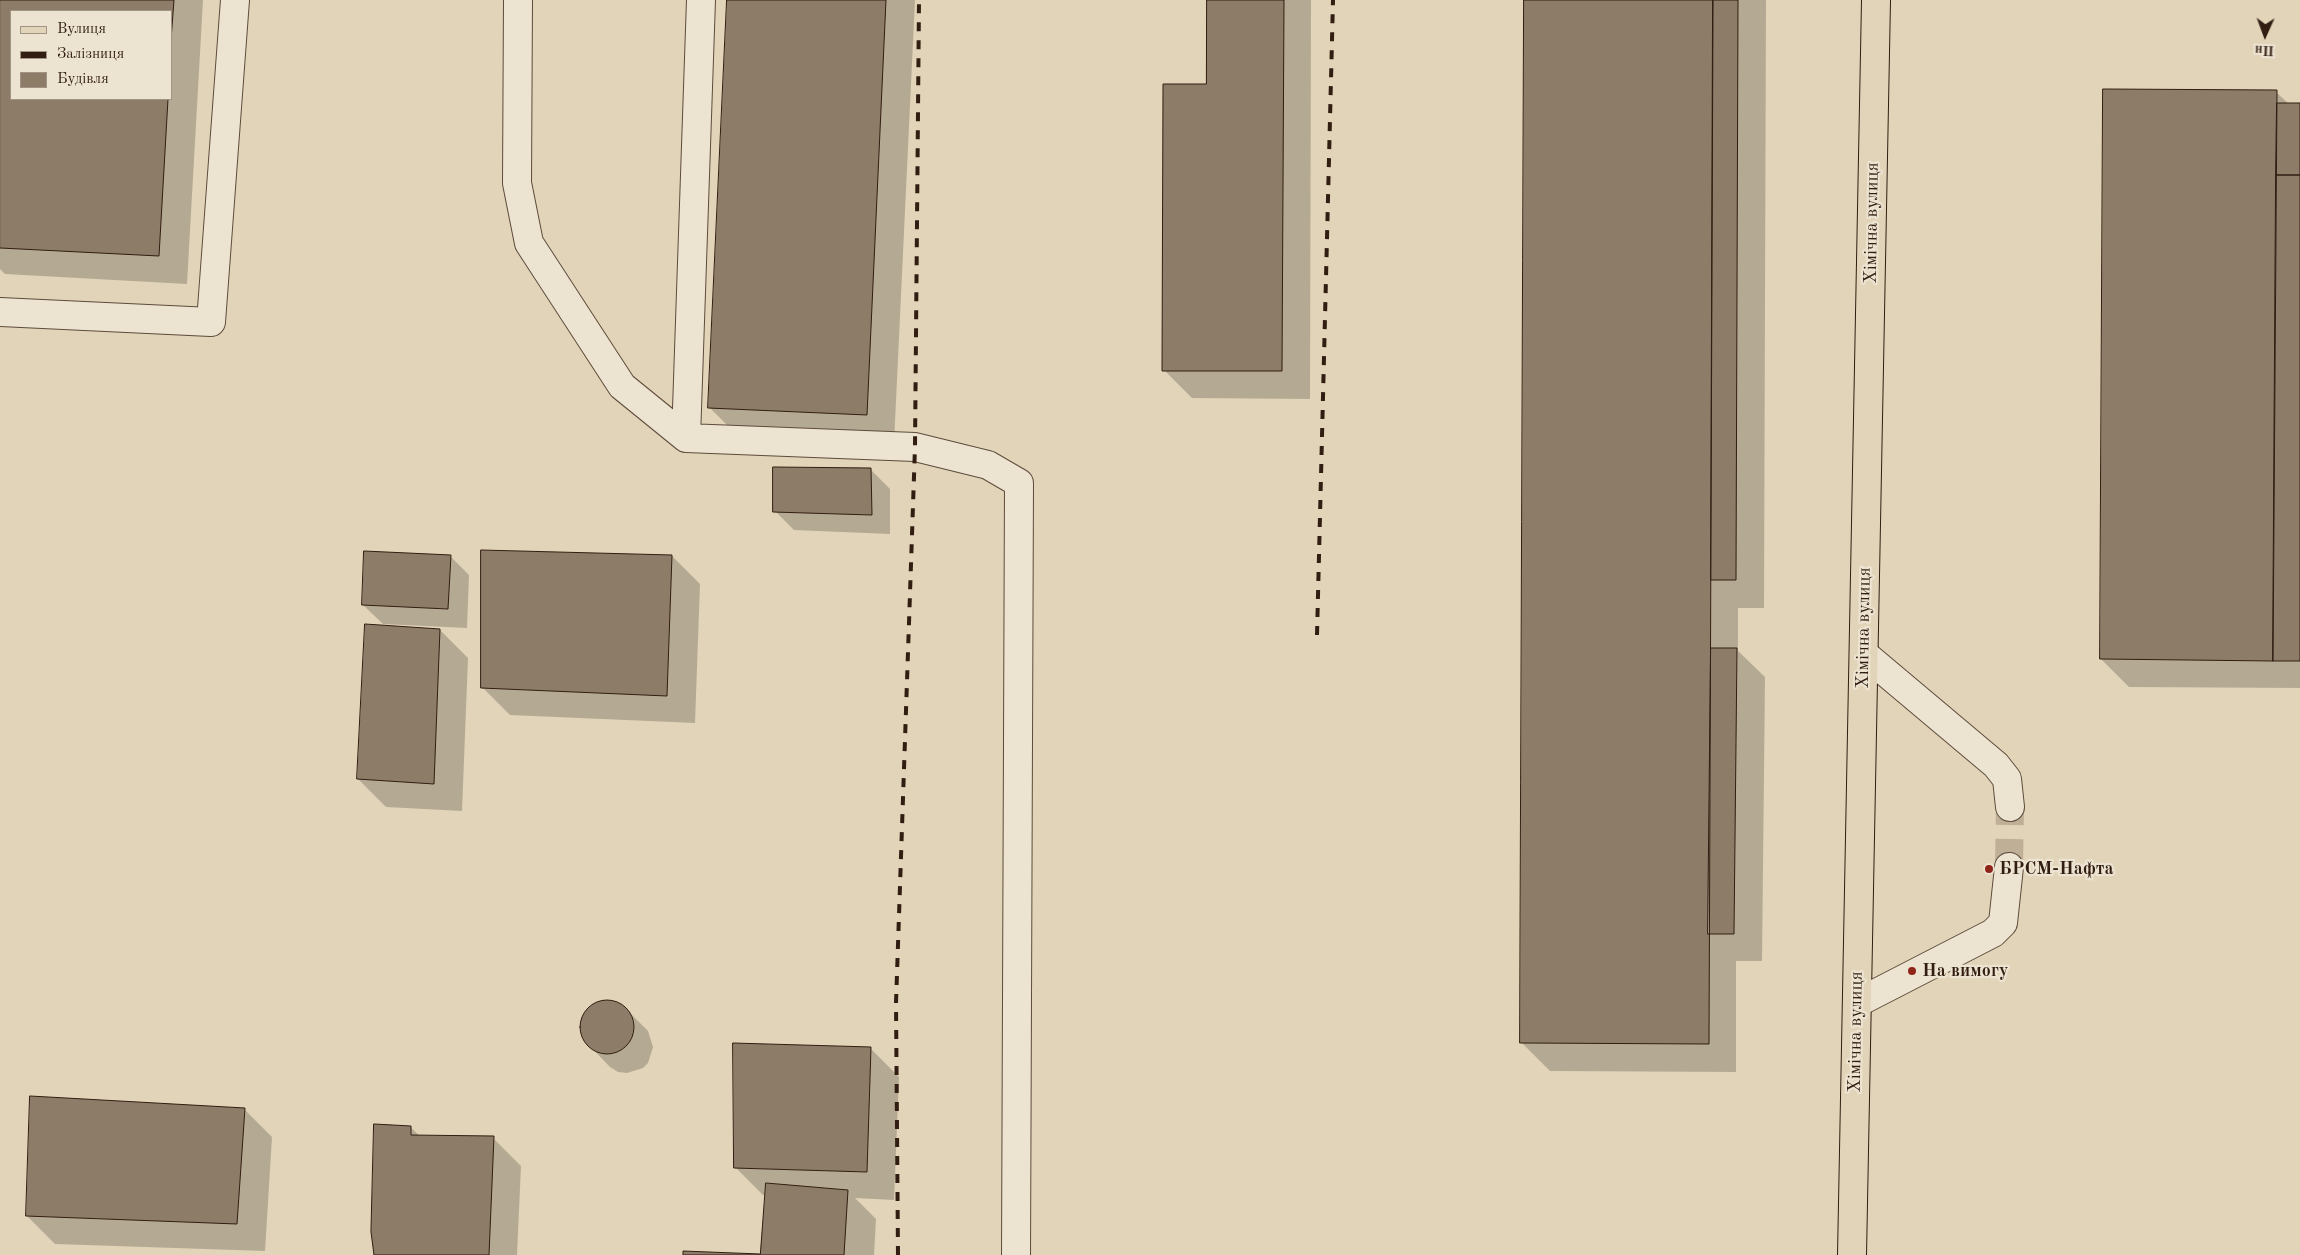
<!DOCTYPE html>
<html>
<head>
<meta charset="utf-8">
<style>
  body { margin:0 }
  #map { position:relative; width:2300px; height:1255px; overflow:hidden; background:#e2d4b8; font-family:"Old Standard TT",serif }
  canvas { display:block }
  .legend { position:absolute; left:10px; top:10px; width:162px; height:90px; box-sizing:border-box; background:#ece3d1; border:1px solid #a19484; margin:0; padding:6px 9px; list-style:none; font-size:15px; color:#311d11 }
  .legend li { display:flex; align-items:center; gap:10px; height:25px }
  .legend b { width:25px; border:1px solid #a19484 }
  .north { position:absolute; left:2240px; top:10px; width:50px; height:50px; -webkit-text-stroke:4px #ece3d1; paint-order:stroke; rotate:182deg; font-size:14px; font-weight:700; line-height:20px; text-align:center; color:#311d11 }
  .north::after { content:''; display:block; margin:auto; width:18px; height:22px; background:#311d11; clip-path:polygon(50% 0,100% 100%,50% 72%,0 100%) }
</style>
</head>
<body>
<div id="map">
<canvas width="2300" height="1255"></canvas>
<ul class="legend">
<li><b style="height:6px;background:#e2d4b8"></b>Вулиця</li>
<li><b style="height:6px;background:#311d11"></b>Залізниця</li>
<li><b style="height:14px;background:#8d7c68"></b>Будівля</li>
</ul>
<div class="north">Пн</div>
</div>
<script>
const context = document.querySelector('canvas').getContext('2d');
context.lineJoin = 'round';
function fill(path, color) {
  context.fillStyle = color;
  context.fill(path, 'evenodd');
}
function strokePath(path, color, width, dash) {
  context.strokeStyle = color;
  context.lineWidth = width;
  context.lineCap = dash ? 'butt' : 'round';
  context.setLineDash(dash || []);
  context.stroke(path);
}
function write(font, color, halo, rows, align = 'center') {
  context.font = font + ' "Old Standard TT",serif';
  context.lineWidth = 4.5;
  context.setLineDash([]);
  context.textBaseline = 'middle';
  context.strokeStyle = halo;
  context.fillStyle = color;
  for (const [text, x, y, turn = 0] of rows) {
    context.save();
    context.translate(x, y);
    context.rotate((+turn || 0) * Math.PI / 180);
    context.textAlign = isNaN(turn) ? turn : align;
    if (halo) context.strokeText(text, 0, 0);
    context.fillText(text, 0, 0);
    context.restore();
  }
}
const shadow = new Path2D(`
  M 0,0 L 203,0 L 187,284 L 5,274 L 0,269 ZM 11,11 L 171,11 L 171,99 L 11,99 Z
  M 728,0 L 915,0 L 894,443 L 737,435 L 709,407 Z
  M 1208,0 L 1311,0 L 1310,399 L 1192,398 L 1164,370 L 1208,86 Z
  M 1525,0 L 1766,0 L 1764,608 L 1738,608 L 1738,651 L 1765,677 L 1762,961 L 1736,961 L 1736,1072 L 1550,1071 L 1522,1043 Z
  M 2276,92 L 2289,104 L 2300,105 L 2300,688 L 2129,687 L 2101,659 Z
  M 871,470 L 890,489 L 890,534 L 794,530 L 775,511 Z
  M 450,556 L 469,575 L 467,628 L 383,624 L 363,605 Z
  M 672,556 L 700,584 L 695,723 L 510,715 L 482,687 Z
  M 440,630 L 468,658 L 462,811 L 386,807 L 358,779 Z
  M 607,1001 L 623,1006 L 648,1031 L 653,1047 L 648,1063 L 643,1068 L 627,1073 L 618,1072 L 610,1067 L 585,1041 L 582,1023 L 584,1014 L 590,1007 Z
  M 871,1049 L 899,1077 L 894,1200 L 855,1198 L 876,1219 L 874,1255 L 761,1255 L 766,1195 L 763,1195 L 735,1167 Z
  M 244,1109 L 272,1137 L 265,1251 L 55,1244 L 27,1216 Z
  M 410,1127 L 420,1136 L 493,1138 L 521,1166 L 517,1255 L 376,1255 Z`);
const building = new Path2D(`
  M 0,0 L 174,0 L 171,40 L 171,11 L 11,11 L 11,99 L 168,99 L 159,256 L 0,248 Z
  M 727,0 L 886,0 L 867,415 L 708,408 Z
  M 1207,0 L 1284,0 L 1282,371 L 1162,371 L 1163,84 L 1206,84 Z
  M 1524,0 L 1713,0 L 1709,1044 L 1520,1043 Z
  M 1713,0 L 1738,0 L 1736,580 L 1711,580 Z
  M 2103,89 L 2277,90 L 2273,661 L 2100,659 Z
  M 2277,103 L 2300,103 L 2300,175 L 2276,175 Z
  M 2276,175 L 2300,175 L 2300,661 L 2273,661 Z
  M 773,467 L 871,468 L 872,515 L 773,512 Z
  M 481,550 L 672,555 L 667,696 L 481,688 Z
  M 364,551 L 451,555 L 448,609 L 362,605 Z
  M 365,624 L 440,629 L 434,784 L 357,779 Z
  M 1711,648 L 1737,648 L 1734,934 L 1708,934 Z
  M580 1027a27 27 0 1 1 54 0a27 27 0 1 1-54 0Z
  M 733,1043 L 871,1047 L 867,1172 L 734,1168 Z
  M 30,1096 L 245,1108 L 237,1224 L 26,1216 Z
  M 374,1124 L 411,1126 L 411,1135 L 494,1136 L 489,1255 L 374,1255 L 371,1232 Z
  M 766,1183 L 848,1190 L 844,1255 L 683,1255 L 683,1251 L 760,1254 Z`);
const minorTunnel = new Path2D(`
  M 2009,867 L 2010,807`);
const minor = new Path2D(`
  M 518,0 L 517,183 L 529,243 L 622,386 L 686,438 L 915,447 L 988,465 L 1019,483 L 1016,1255
  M 0,312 L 211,322 L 235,0
  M 686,438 L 701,0
  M 1864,654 L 1996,765 L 2007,779 L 2010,807
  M 1857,1003 L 1993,933 L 2003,923 L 2009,867`);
const major = new Path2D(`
  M 1852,1255 L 1876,0`);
const rail = new Path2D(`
  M 1317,635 L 1333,0
  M 898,1255 L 896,1003 L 915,447 L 919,0`);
const markers = [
  [1989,869,5,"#8f2418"],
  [1912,971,5,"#8f2418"]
];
const streetNames = [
  ["Хімічна вулиця",1872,223,-89],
  ["Хімічна вулиця",1864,628,-89],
  ["Хімічна вулиця",1856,1032,-89]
];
const poiNames = [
  ["БРСМ-Нафта",1999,869],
  ["На вимогу",1922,971]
];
fill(shadow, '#0003');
fill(building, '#8d7c68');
strokePath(building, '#311d11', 1);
strokePath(minorTunnel, '#bfaf97', 28, [28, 14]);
strokePath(minor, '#5d4b3b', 30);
strokePath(major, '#311d11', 30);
strokePath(minor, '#ece3d1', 28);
strokePath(major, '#e2d4b8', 28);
strokePath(rail, '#311d11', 4, [9, 9]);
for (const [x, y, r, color] of markers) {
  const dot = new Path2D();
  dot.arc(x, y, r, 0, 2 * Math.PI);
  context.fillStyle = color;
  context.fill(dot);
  strokePath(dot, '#ece3d1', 2);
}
write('18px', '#311d11', '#ece3d1', streetNames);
write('bold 18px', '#311d11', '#ece3d1', poiNames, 'left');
</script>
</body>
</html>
